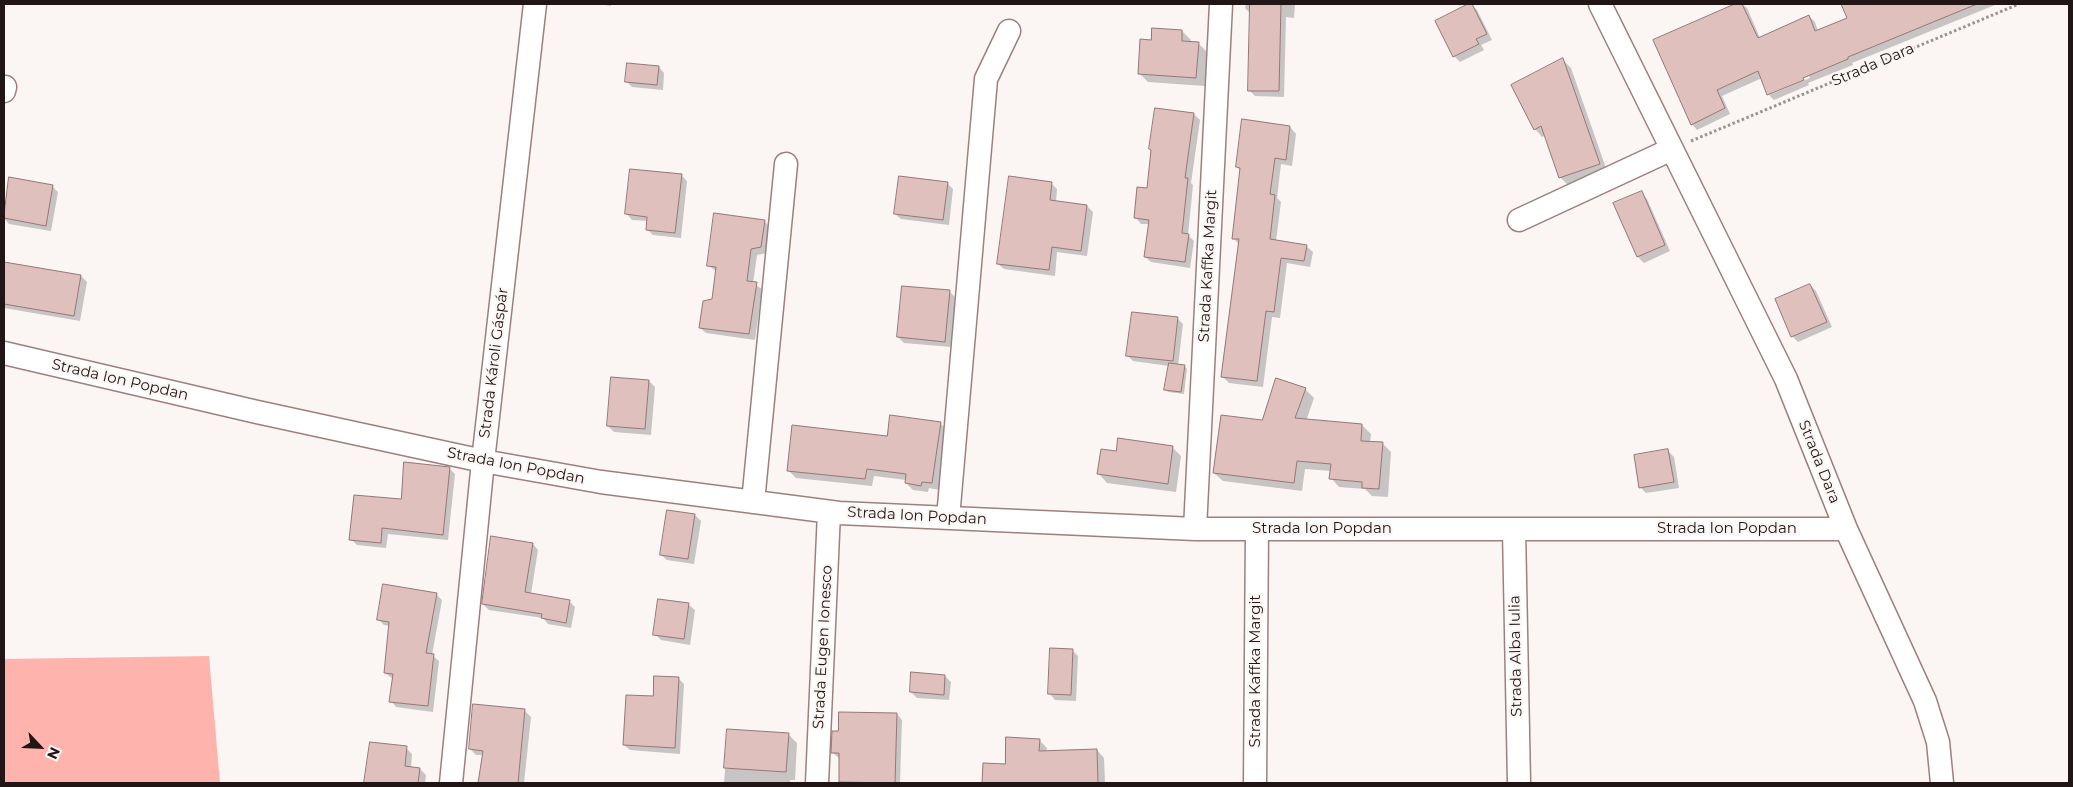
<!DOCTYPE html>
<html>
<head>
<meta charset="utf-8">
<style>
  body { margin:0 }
  #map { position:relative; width:2073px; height:787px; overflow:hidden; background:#fbf5f4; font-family:Montserrat,sans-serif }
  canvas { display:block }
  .frame { position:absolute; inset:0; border:5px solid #211615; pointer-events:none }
  .north { position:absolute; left:15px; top:722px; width:50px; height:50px; -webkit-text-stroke:4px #fbf5f4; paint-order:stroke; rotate:115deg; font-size:14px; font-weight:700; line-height:20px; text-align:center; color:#211615 }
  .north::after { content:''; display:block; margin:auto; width:18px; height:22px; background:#211615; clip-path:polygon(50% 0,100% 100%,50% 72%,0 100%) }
</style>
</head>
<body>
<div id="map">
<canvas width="2073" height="787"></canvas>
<div class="frame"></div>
<div class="north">N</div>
</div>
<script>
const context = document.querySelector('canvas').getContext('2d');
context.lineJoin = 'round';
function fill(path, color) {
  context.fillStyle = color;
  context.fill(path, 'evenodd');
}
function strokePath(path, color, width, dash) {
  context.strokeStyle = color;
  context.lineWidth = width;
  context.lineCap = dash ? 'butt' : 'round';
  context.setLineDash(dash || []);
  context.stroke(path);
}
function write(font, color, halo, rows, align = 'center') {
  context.font = font + ' Montserrat,sans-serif';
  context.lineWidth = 4.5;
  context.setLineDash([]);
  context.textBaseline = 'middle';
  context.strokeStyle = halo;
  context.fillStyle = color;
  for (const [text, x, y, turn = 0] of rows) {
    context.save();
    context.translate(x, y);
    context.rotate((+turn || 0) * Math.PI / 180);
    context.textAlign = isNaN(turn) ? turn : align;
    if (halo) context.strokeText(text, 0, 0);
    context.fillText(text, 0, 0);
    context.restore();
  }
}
const green = new Path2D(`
  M 209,656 L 220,783 L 4,783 L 4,659 Z`);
const shadow = new Path2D(`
  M 598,4 L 611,4 L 611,6 Z
  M 1246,4 L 1295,4 L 1294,18 L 1286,17 L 1284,97 L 1255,96 L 1249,90 L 1251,14 L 1245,8 Z
  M 1471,4 L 1477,10 L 1492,40 L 1481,45 L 1484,50 L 1460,62 L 1454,56 L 1437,21 Z
  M 1738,4 L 1742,4 L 1747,8 L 1760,38 L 1809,16 L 1815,22 L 1818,31 L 1849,19 L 1842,4 L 1995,5 L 1852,63 L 1853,65 L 1808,83 L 1809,85 L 1774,100 L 1769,95 L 1810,78 L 1809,76 L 1769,92 L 1769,95 L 1762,78 L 1722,96 L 1730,114 L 1697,130 L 1692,124 L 1655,41 Z
  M 1182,31 L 1191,40 L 1190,43 L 1198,43 L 1207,52 L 1205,86 L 1148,82 L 1139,73 L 1152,41 Z
  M 1563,60 L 1571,68 L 1607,171 L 1568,185 L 1560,177 L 1546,135 L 1542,137 L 1535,129 Z
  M 659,67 L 664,73 L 663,90 L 632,87 L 627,82 Z
  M 1156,109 L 1194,114 L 1200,120 L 1191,183 L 1193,185 L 1188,235 L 1194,241 L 1190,268 L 1151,262 L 1145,257 L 1149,224 L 1141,224 L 1136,218 L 1148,190 Z
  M 1290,127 L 1296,134 L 1292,166 L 1281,164 L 1277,198 L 1281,202 L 1276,241 L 1306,246 L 1313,252 L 1310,267 L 1287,263 L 1280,318 L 1272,317 L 1263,387 L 1229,383 L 1222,376 L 1239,244 L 1233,238 L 1241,170 L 1237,167 Z
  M 681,175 L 687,181 L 681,238 L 653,235 L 647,229 L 648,221 L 632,220 L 627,214 Z
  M 10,178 L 52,186 L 58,192 L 51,231 L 9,224 L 4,218 Z
  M 947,183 L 953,189 L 949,225 L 901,219 L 895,214 Z
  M 1051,183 L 1057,189 L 1056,202 L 1087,206 L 1093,212 L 1087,256 L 1057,252 L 1055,276 L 1004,269 L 998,264 Z
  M 1641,193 L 1647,199 L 1670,251 L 1644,263 L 1638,257 L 1615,204 Z
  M 764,221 L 770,227 L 767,253 L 757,255 L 753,283 L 762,289 L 755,340 L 706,333 L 700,328 L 713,300 L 717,272 L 709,266 Z
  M 4,263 L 81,276 L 87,282 L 80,321 L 4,308 Z
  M 1810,285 L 1816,291 L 1832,327 L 1798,342 L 1792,336 Z
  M 949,291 L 955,297 L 951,347 L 904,343 L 898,337 Z
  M 1177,318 L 1183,324 L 1178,366 L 1184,366 L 1187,369 L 1184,394 L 1168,392 L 1166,389 L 1169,366 L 1133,361 L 1127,355 Z
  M 649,381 L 655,387 L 651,435 L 614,432 L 608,426 Z
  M 1305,389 L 1314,398 L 1306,421 L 1362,425 L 1371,434 L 1370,443 L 1383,444 L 1391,452 L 1388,497 L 1372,496 L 1365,489 L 1339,487 L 1331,478 L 1331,471 L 1305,469 L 1302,491 L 1223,481 L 1214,473 L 1262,422 Z
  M 940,423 L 947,430 L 939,490 L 929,488 L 928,492 L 913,490 L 906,483 L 906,480 L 874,476 L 872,486 L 796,478 L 789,471 L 888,438 Z
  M 1172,447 L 1181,456 L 1176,492 L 1107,483 L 1099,474 L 1117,452 Z
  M 1668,451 L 1674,457 L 1679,488 L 1646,493 L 1640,487 Z
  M 449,468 L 455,474 L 448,540 L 388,534 L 386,548 L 357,545 L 351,539 L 402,501 Z
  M 695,515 L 701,521 L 694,564 L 667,560 L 661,555 Z
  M 533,544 L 538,550 L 531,594 L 570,602 L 575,607 L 571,628 L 548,624 L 543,618 L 489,610 L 483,604 Z
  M 436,594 L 442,600 L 432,655 L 439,661 L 433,712 L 396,707 L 391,701 L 393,679 L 385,673 L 390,626 L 384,625 L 378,619 Z
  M 689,605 L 695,610 L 690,645 L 661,640 L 655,634 Z
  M 1072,650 L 1078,656 L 1076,701 L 1055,700 L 1050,694 Z
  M 945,676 L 951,682 L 949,700 L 917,698 L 911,692 Z
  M 678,678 L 684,684 L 680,754 L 630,750 L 624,745 L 654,698 Z
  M 525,711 L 531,717 L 524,783 L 479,783 L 484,755 L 476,755 L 470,749 Z
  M 897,714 L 902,720 L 900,783 L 842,783 L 840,782 L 840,759 L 833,753 Z
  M 728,730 L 788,734 L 797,743 L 795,780 L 790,780 L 790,783 L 724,783 Z
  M 1039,740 L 1047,748 L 1046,752 L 1097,750 L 1104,758 L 1105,783 L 983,783 L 984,764 L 1006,766 Z
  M 371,743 L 406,748 L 412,754 L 411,768 L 420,769 L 426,775 L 425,783 L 366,783 Z`);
const building = new Path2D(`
  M 1250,4 L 1281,4 L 1279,91 L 1248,91 Z
  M 1468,4 L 1472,4 L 1487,34 L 1476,39 L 1479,44 L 1453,57 L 1435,21 Z
  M 1735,4 L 1742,4 L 1758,38 L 1809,15 L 1815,31 L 1847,18 L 1841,4 L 1977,4 L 1848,57 L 1848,59 L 1803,78 L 1804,80 L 1767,95 L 1758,71 L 1717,90 L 1725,108 L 1691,125 L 1653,40 Z
  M 1152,28 L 1182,30 L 1182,41 L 1199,42 L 1196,78 L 1138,74 L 1140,39 L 1151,40 Z
  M 1563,58 L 1600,164 L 1559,178 L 1541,126 L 1534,130 L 1511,85 Z
  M 627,63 L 659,66 L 657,85 L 625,82 Z
  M 1155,108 L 1194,113 L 1185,178 L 1188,178 L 1182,233 L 1189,234 L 1185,262 L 1144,257 L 1149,220 L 1134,218 L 1137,187 L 1147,188 L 1151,150 L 1149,149 Z
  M 1242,119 L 1290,126 L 1286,160 L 1275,158 L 1270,194 L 1275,195 L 1270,239 L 1307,245 L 1304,261 L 1281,258 L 1274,312 L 1266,311 L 1257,381 L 1221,377 L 1239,239 L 1232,239 L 1240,168 L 1236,167 Z
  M 630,169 L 682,174 L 675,233 L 646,230 L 647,217 L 625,214 Z
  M 899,176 L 948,182 L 943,220 L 894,214 Z
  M 1009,176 L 1052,182 L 1050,200 L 1087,205 L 1081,251 L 1052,247 L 1049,270 L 997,264 Z
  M 9,177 L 53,185 L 46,226 L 4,218 Z
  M 1642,191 L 1665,245 L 1637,257 L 1613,203 Z
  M 714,213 L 765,220 L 761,247 L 751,249 L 747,281 L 757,282 L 749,334 L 699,328 L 703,301 L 712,299 L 716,267 L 707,266 Z
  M 4,262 L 81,275 L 74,316 L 4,304 Z
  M 1810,284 L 1827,322 L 1791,337 L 1775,299 Z
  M 902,286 L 950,290 L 945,342 L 897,337 Z
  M 1132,312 L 1178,317 L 1173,361 L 1126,356 Z
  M 1169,363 L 1185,365 L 1181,392 L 1164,390 Z
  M 611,377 L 649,380 L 645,429 L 607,426 Z
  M 1276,378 L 1306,388 L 1295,418 L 1362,424 L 1361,441 L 1383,442 L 1379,489 L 1362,488 L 1362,482 L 1329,479 L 1331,464 L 1297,461 L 1294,483 L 1213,473 L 1221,415 L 1262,420 Z
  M 890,415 L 941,422 L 932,483 L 922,482 L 921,486 L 905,483 L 906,474 L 867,469 L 865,479 L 787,471 L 792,425 L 887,436 Z
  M 1118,438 L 1173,446 L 1168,484 L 1097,474 L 1101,449 L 1116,451 Z
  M 1668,449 L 1674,482 L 1639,488 L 1634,455 Z
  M 404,462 L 450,467 L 443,535 L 382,528 L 381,543 L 349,540 L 354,495 L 401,499 Z
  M 667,510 L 695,514 L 688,559 L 660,555 Z
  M 491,536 L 533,543 L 525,592 L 570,600 L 566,623 L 541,618 L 542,614 L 482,604 Z
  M 383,584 L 437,593 L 426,653 L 434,654 L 428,706 L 389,702 L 393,674 L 384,673 L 389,622 L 377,620 Z
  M 658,599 L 689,603 L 684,639 L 653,635 Z
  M 1050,648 L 1073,649 L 1071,695 L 1048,694 Z
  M 911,672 L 945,675 L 944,695 L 910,692 Z
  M 654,676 L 679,677 L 675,748 L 623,745 L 626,695 L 653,696 Z
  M 473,704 L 525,709 L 518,783 L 478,783 L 483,751 L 469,749 Z
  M 839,712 L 897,713 L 895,783 L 839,782 L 839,753 L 831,753 L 832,731 L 838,731 Z
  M 727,729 L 789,733 L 786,772 L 724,768 Z
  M 1006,737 L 1040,739 L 1039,751 L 1097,749 L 1098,783 L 982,783 L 983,763 L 1005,764 Z
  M 370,742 L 407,746 L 405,766 L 420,768 L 418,783 L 364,783 Z`);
const path = new Path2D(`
  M 1691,141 L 2019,4`);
const minor = new Path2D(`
  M 1600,4 L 1786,379 L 1846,529 L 1925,701 L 1938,742 L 1942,783
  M 4,91 L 5,87
  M 1519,220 L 1672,149
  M 4,353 L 257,412 L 483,461 L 601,482 L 839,513 L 1195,529 L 1846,529
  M 753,502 L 786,164
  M 948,518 L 986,79 L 1009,31
  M 1195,529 L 1221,4
  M 1514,529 L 1519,783
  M 451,783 L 483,461 L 535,4
  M 817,783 L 829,512
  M 1255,783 L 1257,529`);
const streetNames = [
  ["Strada Dara",1873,65,-23],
  ["Strada Kaffka Margit",1208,266,-87],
  ["Strada Károli Gáspár",494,363,-83],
  ["Strada Ion Popdan",120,380,13],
  ["Strada Dara",1819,462,68],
  ["Strada Ion Popdan",516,466,11],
  ["Strada Ion Popdan",917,516,3],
  ["Strada Ion Popdan",1322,529],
  ["Strada Ion Popdan",1727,529],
  ["Strada Eugen Ionesco",823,647,-87],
  ["Strada Alba Iulia",1516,656,-91],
  ["Strada Kaffka Margit",1256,671,-90]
];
fill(green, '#feb3ad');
fill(shadow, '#0003');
fill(building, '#dfc0bd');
strokePath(building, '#937775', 1);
strokePath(minor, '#9d807e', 25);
strokePath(path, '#9a9291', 3, [2.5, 2.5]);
strokePath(minor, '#fff', 22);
write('15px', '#211615', '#fbf5f4', streetNames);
</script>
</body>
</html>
